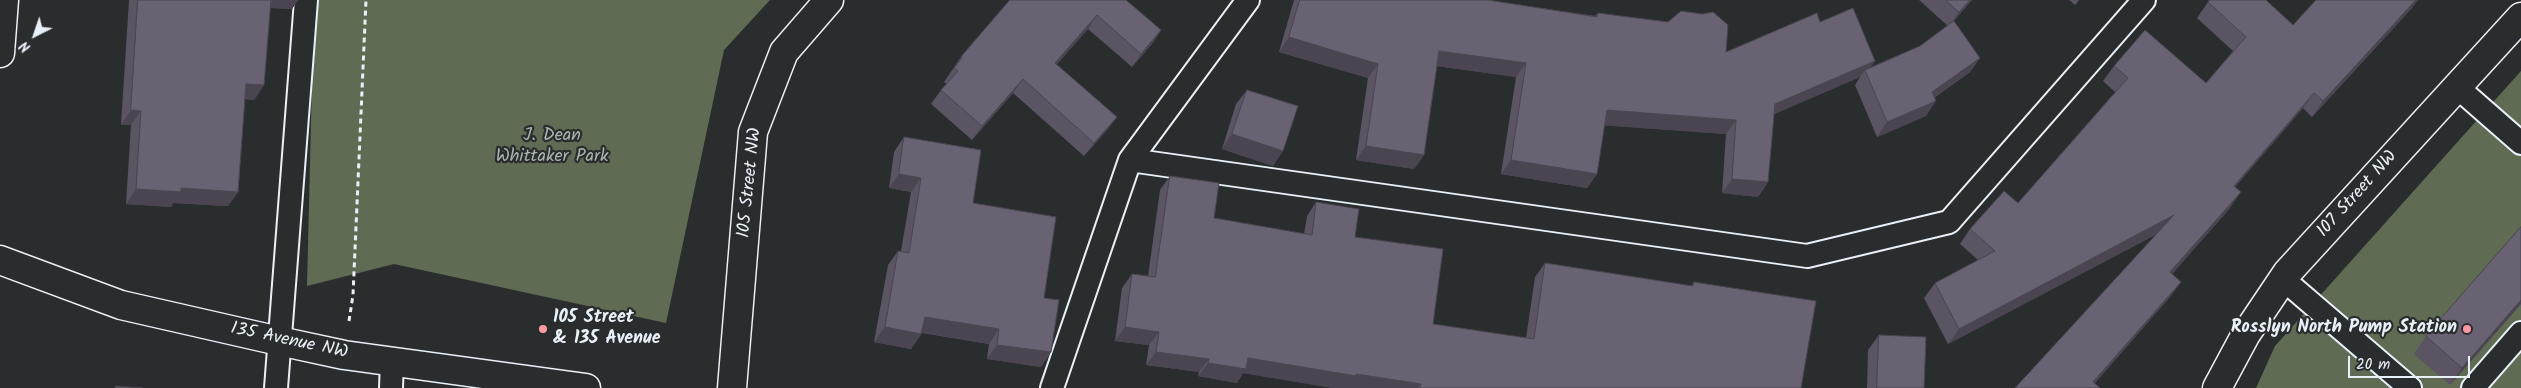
<!DOCTYPE html>
<html>
<head>
<meta charset="utf-8">
<style>
  body { margin:0 }
  #map { position:relative; width:2521px; height:388px; overflow:hidden; background:#2a2d2e; font-family:Kalam,sans-serif }
  canvas { display:block }
  .north { position:absolute; left:10px; top:10px; width:50px; height:50px; -webkit-text-stroke:4px #2a2d2e; paint-order:stroke; rotate:221deg; font-size:14px; font-weight:700; line-height:20px; text-align:center; color:#e8f1f8 }
  .north::after { content:''; display:block; margin:auto; width:18px; height:22px; background:#e8f1f8; clip-path:polygon(50% 0,100% 100%,50% 72%,0 100%) }
  .scale { position:absolute; left:2348px; top:356px; width:122px; height:22px; box-sizing:border-box; border:2px solid #e8f1f8; border-top:0; padding-left:6px; font-size:15px; line-height:18px; white-space:nowrap; color:#e8f1f8; -webkit-text-stroke:4px #2a2d2e; paint-order:stroke }
</style>
</head>
<body>
<div id="map">
<canvas width="2521" height="388"></canvas>
<div class="north">N</div>
<div class="scale">20 m</div>
</div>
<script>
const context = document.querySelector('canvas').getContext('2d');
context.lineJoin = 'round';
function fill(path, color) {
  context.fillStyle = color;
  context.fill(path, 'evenodd');
}
function strokePath(path, color, width, dash) {
  context.strokeStyle = color;
  context.lineWidth = width;
  context.lineCap = dash ? 'butt' : 'round';
  context.setLineDash(dash || []);
  context.stroke(path);
}
function write(font, color, halo, rows, align = 'center') {
  context.font = font + ' Kalam,sans-serif';
  context.lineWidth = 4.5;
  context.setLineDash([]);
  context.textBaseline = 'middle';
  context.strokeStyle = halo;
  context.fillStyle = color;
  for (const [text, x, y, turn = 0] of rows) {
    context.save();
    context.translate(x, y);
    context.rotate((+turn || 0) * Math.PI / 180);
    context.textAlign = isNaN(turn) ? turn : align;
    if (halo) context.strokeText(text, 0, 0);
    context.fillText(text, 0, 0);
    context.restore();
  }
}
const green = new Path2D(`
  M 314,0 L 770,0 L 724,50 L 666,323 L 394,264 L 307,286 Z
  M 2521,71 L 2521,388 L 2256,388 L 2275,346 Z`);
const path = new Path2D(`
  M 349,321 L 353,295 L 366,0`);
const lane = new Path2D(`
  M 2457,87 L 2521,143
  M 1130,160 L 1807,256 L 1949,222 L 2144,0
  M 2283,279 L 2410,388
  M 276,388 L 306,0
  M 391,388 L 392,360
  M 1052,388 L 1130,160 L 1248,0
  M 2473,388 L 2521,333`);
const street = new Path2D(`
  M 0,53 L 4,0
  M 732,388 L 753,132 L 784,52 L 829,0
  M 2217,388 L 2246,334 L 2287,273 L 2521,17`);
const secondary = new Path2D(`
  M 0,260 L 121,305 L 279,341 L 344,355 L 586,388`);
const wall = new Path2D(`
  M 129,0 L 298,0 L 292,9 L 270,8 L 264,85 L 254,100 L 245,99 L 238,192 L 228,206 L 173,203 L 171,207 L 126,204 L 131,125 L 121,125 Z
  M 1126,0 L 1161,30 L 1152,44 L 1132,67 L 1088,29 L 1056,64 L 1117,117 L 1107,130 L 1084,156 L 1013,93 L 972,140 L 931,104 L 941,90 L 947,84 L 944,82 L 961,57 Z
  M 1294,0 L 1488,0 L 1595,16 L 1598,13 L 1726,52 L 1820,22 L 1875,61 L 1870,68 L 1920,46 L 1948,26 L 1919,0 L 1972,0 L 1952,23 L 1980,58 L 1970,72 L 1934,98 L 1926,116 L 1877,137 L 1855,85 L 1860,77 L 1774,114 L 1768,182 L 1758,197 L 1722,193 L 1726,134 L 1604,125 L 1597,174 L 1587,188 L 1501,174 L 1516,77 L 1437,66 L 1424,155 L 1414,169 L 1356,160 L 1368,78 L 1279,52 Z
  M 2069,0 L 2079,0 L 2075,5 Z
  M 2208,2 L 2293,25 L 2412,8 L 2312,117 L 2303,108 L 2235,187 L 2230,208 L 2172,274 L 2181,282 L 2170,297 L 2095,383 L 2015,388 L 2157,234 L 1948,344 L 1924,298 L 1935,283 L 1978,260 L 1960,244 L 1970,229 L 2018,203 L 2115,92 L 2103,81 L 2114,66 L 2206,83 L 2233,51 L 2197,18 Z
  M 1247,90 L 1273,166 L 1222,149 L 1236,104 Z
  M 904,137 L 973,203 L 1044,298 L 1051,352 L 1041,367 L 987,359 L 989,344 L 922,333 L 911,349 L 874,342 L 888,265 L 898,251 L 901,251 L 911,192 L 889,188 L 894,152 Z
  M 1170,176 L 1214,218 L 1304,234 L 1307,216 L 1316,202 L 1355,237 L 1433,324 L 1526,338 L 1535,277 L 1545,263 L 1691,286 L 1694,282 L 1801,388 L 1333,388 L 1243,373 L 1237,383 L 1198,376 L 1199,372 L 1146,365 L 1149,345 L 1115,341 L 1122,288 L 1132,274 L 1148,276 L 1160,190 Z
  M 2521,304 L 2450,385 L 2414,354 L 2426,336 Z
  M 1879,335 L 1924,388 L 1867,388 L 1868,350 Z`);
const shadedWall = new Path2D(`
  M 266,0 L 298,0 L 292,9 L 261,7 Z
  M 1970,0 L 1972,0 L 1949,26 L 1959,12 Z
  M 2416,0 L 2418,0 L 2412,8 L 2312,117 L 2323,101 Z
  M 1097,15 L 1088,29 L 1046,77 L 1055,63 Z
  M 1161,30 L 1152,44 L 1132,67 L 1141,54 Z
  M 1289,37 L 1378,64 L 1368,78 L 1279,52 Z
  M 1439,51 L 1526,63 L 1516,77 L 1429,65 Z
  M 1980,58 L 1970,72 L 1922,106 L 1932,92 Z
  M 1875,61 L 1866,73 L 1865,70 L 1860,77 L 1765,118 L 1775,104 Z
  M 1023,79 L 1013,93 L 972,140 L 982,126 Z
  M 246,84 L 264,85 L 254,100 L 236,98 Z
  M 2314,93 L 2303,108 L 2223,201 L 2234,186 Z
  M 1936,101 L 1926,116 L 1877,137 L 1887,122 Z
  M 131,110 L 141,111 L 131,125 L 121,125 Z
  M 1607,110 L 1736,120 L 1726,134 L 1597,125 Z
  M 1117,117 L 1107,130 L 1084,156 L 1094,143 Z
  M 1232,134 L 1283,151 L 1273,166 L 1222,149 Z
  M 1366,146 L 1424,155 L 1414,169 L 1356,160 Z
  M 1511,160 L 1597,174 L 1587,188 L 1501,174 Z
  M 899,174 L 921,178 L 911,192 L 889,188 Z
  M 1732,179 L 1768,182 L 1758,197 L 1722,193 Z
  M 181,188 L 238,192 L 228,206 L 173,203 L 171,207 L 126,204 L 136,189 Z
  M 2241,192 L 2230,208 L 2160,288 L 2170,272 Z
  M 2174,215 L 2164,230 L 1948,344 L 1959,329 Z
  M 2181,282 L 2170,297 L 2090,388 L 2093,382 Z
  M 2521,300 L 2521,304 L 2450,385 L 2462,368 Z
  M 925,317 L 999,329 L 989,344 L 914,331 Z
  M 885,327 L 921,334 L 911,349 L 874,342 Z
  M 1125,327 L 1159,332 L 1149,345 L 1115,341 Z
  M 997,345 L 1051,352 L 1041,367 L 987,359 Z
  M 1156,352 L 1209,359 L 1199,372 L 1146,365 Z
  M 1248,358 L 1356,374 L 1421,384 L 1418,388 L 1333,388 L 1243,373 L 1237,383 L 1198,376 L 1208,363 Z`);
const building = new Path2D(`
  M 138,0 L 271,0 L 264,85 L 246,84 L 238,192 L 181,188 L 181,192 L 136,189 L 141,111 L 131,110 Z
  M 1010,0 L 1126,0 L 1161,30 L 1141,54 L 1097,15 L 1055,63 L 1117,117 L 1094,143 L 1023,79 L 982,126 L 941,90 L 958,71 L 954,68 L 962,58 L 961,57 Z
  M 1300,0 L 1488,0 L 1597,17 L 1598,13 L 1668,22 L 1681,11 L 1702,14 L 1713,12 L 1728,25 L 1726,52 L 1817,13 L 1820,22 L 1853,8 L 1875,61 L 1775,104 L 1768,182 L 1732,179 L 1736,120 L 1607,110 L 1597,174 L 1511,160 L 1526,63 L 1439,51 L 1424,155 L 1366,146 L 1378,64 L 1289,37 Z
  M 1946,0 L 1970,0 L 1959,12 Z
  M 2210,0 L 2266,0 L 2293,25 L 2316,0 L 2416,0 L 2323,101 L 2314,93 L 2234,186 L 2241,192 L 2170,272 L 2181,282 L 2093,382 L 2100,388 L 2015,388 L 2174,215 L 1959,329 L 1935,283 L 1995,251 L 1970,229 L 2004,191 L 2018,203 L 2128,78 L 2114,66 L 2145,30 L 2206,83 L 2246,37 L 2208,2 Z
  M 1954,21 L 1980,58 L 1932,92 L 1936,101 L 1887,122 L 1865,70 L 1920,46 Z
  M 1247,90 L 1298,106 L 1283,151 L 1232,134 Z
  M 904,137 L 981,150 L 973,203 L 1056,217 L 1044,298 L 1059,300 L 1051,352 L 997,345 L 999,329 L 925,317 L 921,334 L 885,327 L 898,251 L 909,253 L 921,178 L 899,174 Z
  M 1170,176 L 1219,183 L 1214,218 L 1312,235 L 1316,202 L 1359,209 L 1355,237 L 1443,249 L 1433,324 L 1534,339 L 1545,263 L 1693,286 L 1694,282 L 1816,301 L 1801,388 L 1420,388 L 1421,384 L 1356,374 L 1356,376 L 1248,358 L 1246,369 L 1208,363 L 1209,359 L 1156,352 L 1159,332 L 1125,327 L 1132,274 L 1155,277 Z
  M 2521,227 L 2521,300 L 2462,368 L 2426,336 Z
  M 1879,335 L 1926,337 L 1924,388 L 1877,388 Z
  M 116,386 L 143,388 L 116,388 Z`);
const markers = [
  [543,329,5,"#ff9aa2"],
  [2467,329,5,"#ff9aa2"]
];
const parkNames = [
  ["J. Dean",552,137],
  ["Whittaker Park",552,158]
];
const streetNames = [
  ["105 Street NW",751,183,-84],
  ["107 Street NW",2358,195,-48],
  ["135 Avenue NW",289,342,12]
];
const poiNames = [
  ["105 Street",553,319],
  ["& 135 Avenue",553,340],
  ["Rosslyn North Pump Station",2457,329,"right"]
];
fill(green, '#5f6c53');
strokePath(lane, '#e8f1f8', 26);
strokePath(street, '#e8f1f8', 31);
strokePath(secondary, '#e8f1f8', 31);
strokePath(path, '#e8f1f8', 3, [5, 4]);
strokePath(lane, '#2a2d2e', 22);
strokePath(street, '#2a2d2e', 28);
strokePath(secondary, '#2a2d2e', 28);
fill(wall, '#5a5463');
fill(shadedWall, '#4a4550');
fill(building, '#696273');
strokePath(building, '#4a4550', 1);
for (const [x, y, r, color] of markers) {
  const dot = new Path2D();
  dot.arc(x, y, r, 0, 2 * Math.PI);
  context.fillStyle = color;
  context.fill(dot);
  strokePath(dot, '#2a2d2e', 2);
}
write('18px', '#aab5ae', '#2a2d2e', parkNames);
write('18px', '#e8f1f8', '#2a2d2e', streetNames);
write('bold 18px', '#e8f1f8', '#2a2d2e', poiNames, 'left');
</script>
</body>
</html>
